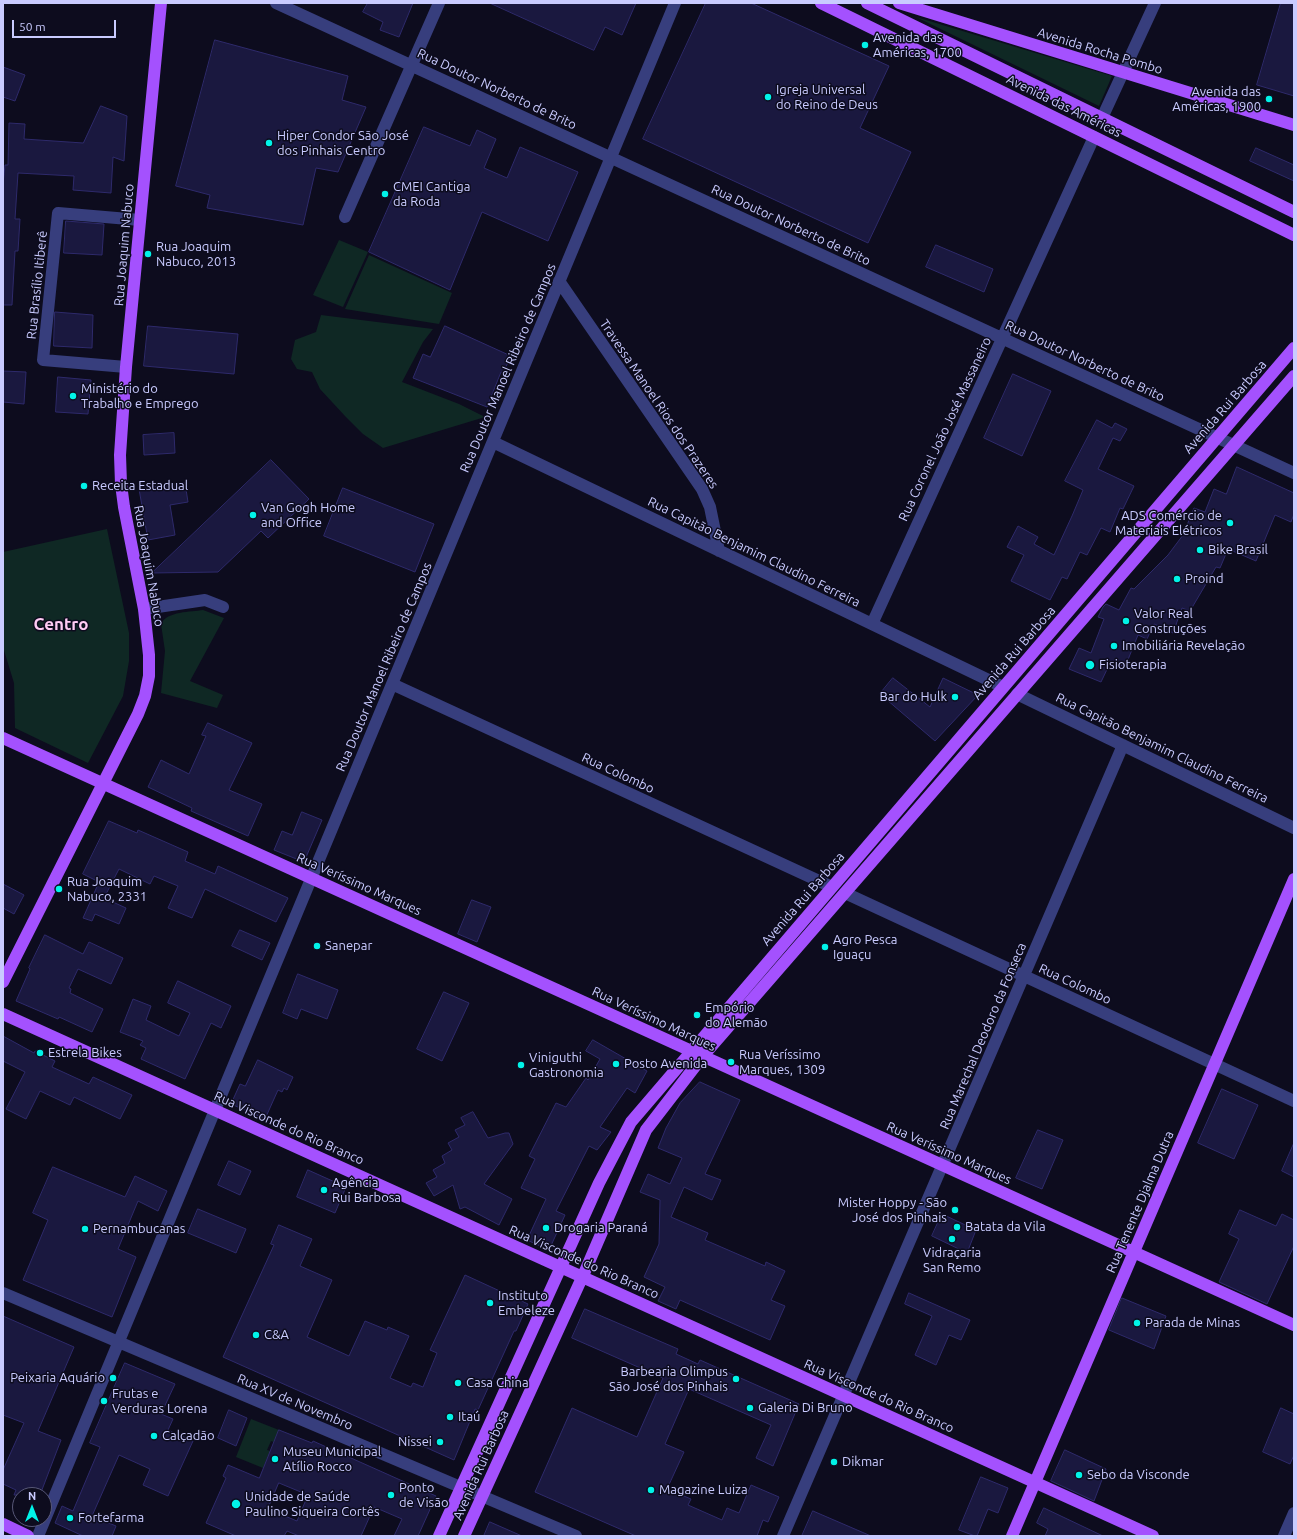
<!DOCTYPE html>
<html>
<head>
<meta charset="utf-8">
<style>
  body { margin:0 }
  #map { position:relative; width:1297px; height:1539px; overflow:hidden; background:#0d0c1e; font-family:Ubuntu,sans-serif }
  canvas { display:block }
  .frame { position:absolute; inset:0; border:4px solid #c9cbff; pointer-events:none }
  .north { position:absolute; left:12px; top:1487px; width:40px; height:40px; box-sizing:border-box; background:#0d0c1e; border:1px solid #585878; border-radius:50%; rotate:0deg; font-size:11px; font-weight:700; line-height:16px; text-align:center; color:#c9cbff }
  .north::after { content:''; display:block; margin:auto; width:14px; height:18px; background:#01f3e8; clip-path:polygon(50% 0,100% 100%,50% 72%,0 100%) }
  .scale { position:absolute; left:12px; top:20px; width:104px; height:18px; box-sizing:border-box; border:2px solid #c9cbff; border-top:0; padding-left:5px; font-size:12px; line-height:14px; white-space:nowrap; color:#c9cbff; -webkit-text-stroke:3px #0d0c1e; paint-order:stroke }
</style>
</head>
<body>
<div id="map">
<canvas width="1297" height="1539"></canvas>
<div class="frame"></div>
<div class="north">N</div>
<div class="scale">50 m</div>
</div>
<script>
const context = document.querySelector('canvas').getContext('2d');
context.lineJoin = 'round';
function fill(path, color) {
  context.fillStyle = color;
  context.fill(path, 'evenodd');
}
function strokePath(path, color, width, dash) {
  context.strokeStyle = color;
  context.lineWidth = width;
  context.lineCap = dash ? 'butt' : 'round';
  context.setLineDash(dash || []);
  context.stroke(path);
}
function write(font, color, halo, rows, align = 'center') {
  context.font = font + ' Ubuntu,sans-serif';
  context.lineWidth = 3;
  context.setLineDash([]);
  context.textBaseline = 'middle';
  context.strokeStyle = halo;
  context.fillStyle = color;
  for (const [text, x, y, turn = 0] of rows) {
    context.save();
    context.translate(x, y);
    context.rotate((+turn || 0) * Math.PI / 180);
    context.textAlign = isNaN(turn) ? turn : align;
    if (halo) context.strokeText(text, 0, 0);
    context.fillText(text, 0, 0);
    context.restore();
  }
}
const green = new Path2D(`
  M 916,17 L 1112,76 L 1099,106 Z
  M 339,240 L 368,252 L 343,307 L 313,295 Z
  M 369,255 L 452,293 L 439,324 L 345,309 Z
  M 321,315 L 433,329 L 423,342 L 402,382 L 459,404 L 485,417 L 383,448 L 363,434 L 345,416 L 320,389 L 312,372 L 297,369 L 291,359 L 295,340 L 316,332 Z
  M 107,529 L 129,633 L 129,661 L 123,696 L 88,763 L 15,728 L 14,683 L 3,647 L 3,552 Z
  M 203,610 L 224,618 L 190,681 L 223,695 L 217,708 L 161,693 L 165,651 L 161,624 C 167,611 191,612 203,610 Z
  M 251,1419 L 279,1430 L 274,1442 L 271,1441 L 267,1450 L 270,1451 L 263,1468 L 236,1457 Z`);
const building = new Path2D(`
  M 368,3 L 413,3 L 399,37 L 380,30 L 383,22 L 363,12 Z
  M 490,3 L 636,3 L 622,35 L 605,27 L 594,50 Z
  M 706,3 L 751,3 L 889,66 L 860,128 L 911,152 L 868,243 L 643,139 Z
  M 1281,3 L 1294,3 L 1294,96 L 1257,85 Z
  M 215,40 L 348,76 L 342,100 L 366,107 L 338,172 L 316,168 L 303,225 L 207,208 L 210,195 L 176,186 Z
  M 3,67 L 25,75 L 15,101 L 3,97 Z
  M 101,106 L 127,116 L 124,161 L 113,157 L 111,193 L 73,190 L 74,176 L 18,173 L 15,219 L 20,219 L 18,251 L 15,251 L 12,305 L 3,305 L 3,184 L 5,165 L 8,165 L 9,123 L 25,124 L 24,139 L 83,143 Z
  M 424,127 L 470,146 L 477,130 L 496,139 L 484,168 L 507,178 L 520,147 L 578,172 L 548,241 L 482,212 L 450,290 L 369,252 Z
  M 1256,148 L 1294,165 L 1294,181 L 1250,161 Z
  M 66,221 L 104,224 L 102,255 L 64,253 Z
  M 936,245 L 993,269 L 984,292 L 926,267 Z
  M 55,312 L 93,315 L 92,348 L 54,346 Z
  M 148,326 L 238,334 L 234,374 L 144,366 Z
  M 445,326 L 511,356 L 503,373 L 501,372 L 487,407 L 413,378 L 423,354 L 430,357 Z
  M 3,371 L 26,372 L 24,404 L 3,402 Z
  M 1013,374 L 1051,391 L 1022,456 L 984,438 Z
  M 58,377 L 91,380 L 88,414 L 56,412 Z
  M 1097,420 L 1112,428 L 1115,423 L 1127,429 L 1120,441 L 1113,438 L 1098,469 L 1134,486 L 1123,509 L 1120,508 L 1110,532 L 1101,528 L 1087,555 L 1080,552 L 1067,579 L 1062,577 L 1050,600 L 1011,581 L 1024,555 L 1007,547 L 1018,526 L 1038,537 L 1034,544 L 1054,555 L 1072,516 L 1083,490 L 1065,481 Z
  M 174,433 L 175,453 L 144,455 L 143,435 Z
  M 271,460 L 309,499 L 268,538 L 261,531 L 218,572 L 152,573 Z
  M 1237,467 L 1294,493 L 1294,514 L 1291,522 L 1275,515 L 1256,561 L 1228,549 L 1220,568 L 1216,567 L 1190,611 L 1182,608 L 1173,633 L 1154,624 L 1147,639 L 1138,635 L 1125,667 L 1111,661 L 1101,682 L 1069,669 L 1079,648 L 1091,653 L 1104,619 L 1098,617 L 1103,607 L 1106,604 L 1119,610 L 1131,588 L 1134,589 L 1168,555 L 1183,535 L 1194,508 L 1205,512 L 1214,489 L 1226,494 Z
  M 185,483 L 188,502 L 170,505 L 175,535 L 148,540 L 139,489 Z
  M 343,488 L 434,524 L 415,572 L 324,536 Z
  M 893,678 L 930,707 L 943,678 L 978,695 L 935,741 L 880,694 Z
  M 208,723 L 252,743 L 229,790 L 262,804 L 248,836 L 191,811 L 192,808 L 148,787 L 161,760 L 189,774 L 206,736 L 202,735 Z
  M 302,812 L 322,820 L 304,862 L 274,850 L 282,831 L 292,835 Z
  M 109,821 L 137,833 L 138,830 L 188,852 L 185,861 L 215,874 L 218,866 L 288,898 L 276,922 L 205,889 L 192,918 L 168,908 L 178,886 L 154,876 L 150,884 L 119,869 L 104,898 L 126,908 L 119,924 L 95,914 L 92,921 L 83,918 L 99,882 L 83,874 Z
  M 3,884 L 24,895 L 14,914 L 3,908 Z
  M 472,900 L 491,907 L 477,942 L 458,934 Z
  M 240,930 L 270,943 L 262,960 L 232,946 Z
  M 45,935 L 83,954 L 89,942 L 123,958 L 111,984 L 78,969 L 69,988 L 71,989 L 70,993 L 103,1009 L 92,1032 L 59,1017 L 58,1019 L 16,1001 L 30,969 L 29,968 Z
  M 298,974 L 338,990 L 327,1019 L 301,1009 L 297,1019 L 283,1013 Z
  M 178,981 L 231,1006 L 221,1028 L 211,1023 L 185,1079 L 141,1059 L 146,1048 L 140,1045 L 143,1041 L 120,1032 L 133,999 L 151,1006 L 146,1020 L 179,1036 L 190,1013 L 168,1003 Z
  M 444,992 L 469,1003 L 442,1061 L 417,1049 Z
  M 3,1036 L 34,1053 L 35,1051 L 55,1061 L 52,1067 L 89,1084 L 93,1077 L 132,1095 L 120,1119 L 74,1097 L 70,1105 L 40,1091 L 26,1119 L 6,1109 L 25,1072 L 3,1061 Z
  M 593,1040 L 647,1071 L 635,1093 L 627,1088 L 600,1127 L 611,1132 L 597,1150 L 589,1146 L 556,1211 L 565,1215 L 549,1250 L 527,1240 L 546,1199 L 521,1188 L 535,1159 L 529,1156 L 556,1103 L 566,1107 L 586,1078 L 588,1080 L 600,1059 L 586,1051 Z
  M 258,1060 L 293,1077 L 287,1090 L 284,1088 L 282,1092 L 278,1090 L 265,1119 L 231,1104 L 240,1084 L 245,1086 Z
  M 700,1082 L 740,1100 L 705,1174 L 721,1180 L 712,1200 L 684,1187 L 671,1217 L 708,1233 L 705,1240 L 765,1266 L 766,1262 L 785,1271 L 771,1300 L 785,1306 L 770,1340 L 680,1300 L 676,1309 L 658,1301 L 665,1287 L 644,1277 L 659,1244 L 660,1200 L 640,1192 L 648,1174 L 670,1184 L 682,1158 L 658,1148 L 666,1128 L 680,1103 Z
  M 1222,1089 L 1258,1105 L 1234,1159 L 1198,1143 Z
  M 473,1112 L 488,1138 L 505,1133 L 509,1133 L 513,1144 L 484,1184 L 512,1199 L 499,1225 L 465,1207 L 460,1209 L 453,1185 L 434,1196 L 426,1183 L 437,1177 L 433,1170 L 445,1163 L 442,1156 L 452,1150 L 448,1143 L 459,1137 L 455,1130 L 465,1125 L 461,1118 Z
  M 1038,1130 L 1063,1140 L 1042,1189 L 1016,1178 Z
  M 1294,1143 L 1294,1177 L 1282,1171 Z
  M 229,1161 L 251,1171 L 240,1195 L 218,1185 Z
  M 53,1167 L 125,1197 L 135,1176 L 167,1191 L 158,1211 L 138,1201 L 118,1249 L 136,1257 L 112,1317 L 23,1280 L 48,1220 L 33,1213 Z
  M 308,1170 L 346,1187 L 335,1213 L 297,1197 Z
  M 198,1209 L 246,1229 L 236,1253 L 188,1233 Z
  M 1240,1210 L 1276,1226 L 1282,1214 L 1294,1220 L 1294,1246 L 1267,1304 L 1219,1282 L 1239,1239 L 1229,1234 Z
  M 942,1214 L 976,1230 L 967,1253 L 932,1236 Z
  M 279,1225 L 312,1239 L 300,1266 L 332,1280 L 307,1337 L 349,1356 L 365,1321 L 387,1330 L 388,1327 L 409,1336 L 390,1378 L 411,1387 L 413,1383 L 423,1387 L 437,1353 L 430,1350 L 465,1275 L 528,1304 L 516,1331 L 514,1331 L 478,1410 L 475,1409 L 454,1460 L 223,1357 L 274,1245 L 271,1244 Z
  M 909,1293 L 970,1320 L 961,1340 L 949,1335 L 936,1365 L 915,1355 L 932,1316 L 905,1304 Z
  M 1122,1298 L 1166,1316 L 1154,1349 L 1109,1330 Z
  M 585,1309 L 678,1349 L 676,1354 L 698,1364 L 700,1360 L 799,1404 L 773,1466 L 756,1458 L 771,1425 L 689,1389 L 665,1444 L 684,1452 L 667,1489 L 691,1499 L 688,1505 L 722,1520 L 727,1508 L 739,1513 L 751,1485 L 779,1497 L 768,1522 L 763,1520 L 757,1536 L 636,1536 L 535,1492 L 572,1408 L 637,1437 L 663,1378 L 572,1338 Z
  M 3,1316 L 74,1347 L 38,1431 L 61,1440 L 40,1495 L 14,1495 L 16,1490 L 3,1484 L 3,1470 L 24,1423 L 3,1415 Z
  M 125,1363 L 175,1384 L 161,1414 L 173,1419 L 168,1430 L 193,1441 L 168,1496 L 143,1485 L 150,1469 L 119,1455 L 92,1516 L 116,1526 L 112,1536 L 83,1536 L 55,1523 L 62,1506 L 73,1511 L 100,1447 L 90,1443 Z
  M 1281,1408 L 1294,1414 L 1294,1455 L 1290,1464 L 1263,1452 Z
  M 229,1410 L 247,1418 L 236,1446 L 218,1438 Z
  M 279,1430 L 312,1443 L 313,1441 L 436,1496 L 418,1536 L 394,1536 L 402,1519 L 374,1507 L 361,1536 L 299,1536 L 287,1531 L 284,1536 L 236,1536 L 206,1523 L 226,1478 L 223,1476 L 228,1465 L 259,1478 ZM 279,1483 L 308,1495 L 297,1521 L 268,1509 Z
  M 1065,1450 L 1106,1469 L 1094,1501 L 1051,1481 Z
  M 981,1477 L 1008,1488 L 998,1513 L 988,1509 L 977,1536 L 975,1536 L 959,1530 Z
  M 1044,1508 L 1103,1536 L 1045,1536 L 1048,1529 L 1037,1523 Z
  M 813,1511 L 871,1536 L 802,1536 Z
  M 490,1522 L 522,1536 L 484,1536 Z`);
const minor = new Path2D(`
  M 276,3 L 1294,473
  M 1102,118 L 1155,3
  M 345,217 L 439,3
  M 559,281 L 702,489 L 710,507 L 719,551
  M 126,367 L 43,360 L 58,213 L 140,220
  M 493,442 L 1003,687
  M 144,609 L 205,600 L 223,607
  M 872,624 L 1094,137
  M 392,684 L 832,887
  M 1017,694 L 1294,828
  M 845,893 L 1294,1101
  M 3,1293 L 576,1536
  M 38,1536 L 675,3
  M 783,1536 L 1123,745
  M 1284,1536 L 1294,1513`);
const major = new Path2D(`
  M 821,3 L 1294,235
  M 867,3 L 1294,212
  M 899,3 L 1294,125
  M 3,738 L 1294,1325
  M 3,982 L 138,714 L 145,696 L 149,676 L 149,655 L 144,609 L 124,507 L 121,484 L 120,455 L 126,367 L 161,3
  M 3,1014 L 1153,1536
  M 3,1524 L 28,1536
  M 439,1536 L 599,1183 L 631,1122 L 1294,348
  M 464,1536 L 586,1269 L 646,1130 L 703,1056 L 1294,376
  M 1012,1536 L 1294,879`);
const markers = [
  [865,45,4,"#01f3e8"],
  [768,97,4,"#01f3e8"],
  [1269,99,4,"#01f3e8"],
  [269,143,4,"#01f3e8"],
  [385,194,4,"#01f3e8"],
  [148,254,4,"#01f3e8"],
  [73,396,4,"#01f3e8"],
  [84,486,4,"#01f3e8"],
  [253,515,4,"#01f3e8"],
  [1230,523,4,"#01f3e8"],
  [1200,550,4,"#01f3e8"],
  [1177,579,4,"#01f3e8"],
  [1126,621,4,"#01f3e8"],
  [1114,646,4,"#01f3e8"],
  [1090,665,5,"#01f3e8"],
  [955,697,4,"#01f3e8"],
  [59,889,4,"#01f3e8"],
  [317,946,4,"#01f3e8"],
  [825,947,4,"#01f3e8"],
  [697,1015,4,"#01f3e8"],
  [40,1053,4,"#01f3e8"],
  [731,1062,4,"#01f3e8"],
  [616,1064,4,"#01f3e8"],
  [521,1065,4,"#01f3e8"],
  [324,1190,4,"#01f3e8"],
  [955,1210,4,"#01f3e8"],
  [957,1227,4,"#01f3e8"],
  [546,1228,4,"#01f3e8"],
  [85,1229,4,"#01f3e8"],
  [952,1239,4,"#01f3e8"],
  [490,1303,4,"#01f3e8"],
  [1137,1323,4,"#01f3e8"],
  [256,1335,4,"#01f3e8"],
  [113,1378,4,"#01f3e8"],
  [736,1379,4,"#01f3e8"],
  [458,1383,4,"#01f3e8"],
  [104,1401,4,"#01f3e8"],
  [750,1408,4,"#01f3e8"],
  [450,1417,4,"#01f3e8"],
  [154,1436,4,"#01f3e8"],
  [440,1442,4,"#01f3e8"],
  [275,1459,4,"#01f3e8"],
  [834,1462,4,"#01f3e8"],
  [1079,1475,4,"#01f3e8"],
  [651,1490,4,"#01f3e8"],
  [391,1495,4,"#01f3e8"],
  [236,1504,5,"#01f3e8"],
  [70,1518,4,"#01f3e8"]
];
const poiNames = [
  ["Avenida das",873,38],
  ["Américas, 1700",873,53],
  ["Igreja Universal",776,90],
  ["do Reino de Deus",776,105],
  ["Avenida das",1261,92,"right"],
  ["Américas, 1900",1261,107,"right"],
  ["Hiper Condor São José",277,136],
  ["dos Pinhais Centro",277,151],
  ["CMEI Cantiga",393,187],
  ["da Roda",393,202],
  ["Rua Joaquim",156,247],
  ["Nabuco, 2013",156,262],
  ["Ministério do",81,389],
  ["Trabalho e Emprego",81,404],
  ["Receita Estadual",92,486],
  ["Van Gogh Home",261,508],
  ["and Office",261,523],
  ["ADS Comércio de",1222,516,"right"],
  ["Materiais Elétricos",1222,531,"right"],
  ["Bike Brasil",1208,550],
  ["Proind",1185,579],
  ["Valor Real",1134,614],
  ["Construções",1134,629],
  ["Imobiliária Revelação",1122,646],
  ["Fisioterapia",1099,665],
  ["Bar do Hulk",947,697,"right"],
  ["Rua Joaquim",67,882],
  ["Nabuco, 2331",67,897],
  ["Agro Pesca",833,940],
  ["Iguaçu",833,955],
  ["Sanepar",325,946],
  ["Empório",705,1008],
  ["do Alemão",705,1023],
  ["Estrela Bikes",48,1053],
  ["Rua Veríssimo",739,1055],
  ["Marques, 1309",739,1070],
  ["Viniguthi",529,1058],
  ["Gastronomia",529,1073],
  ["Posto Avenida",624,1064],
  ["Agência",332,1183],
  ["Rui Barbosa",332,1198],
  ["Mister Hoppy - São",947,1203,"right"],
  ["José dos Pinhais",947,1218,"right"],
  ["Batata da Vila",965,1227],
  ["Drogaria Paraná",554,1228],
  ["Pernambucanas",93,1229],
  ["Vidraçaria",952,1253,"center"],
  ["San Remo",952,1268,"center"],
  ["Instituto",498,1296],
  ["Embeleze",498,1311],
  ["Parada de Minas",1145,1323],
  ["C&A",264,1335],
  ["Barbearia Olimpus",728,1372,"right"],
  ["São José dos Pinhais",728,1387,"right"],
  ["Peixaria Aquário",105,1378,"right"],
  ["Casa China",466,1383],
  ["Frutas e",112,1394],
  ["Verduras Lorena",112,1409],
  ["Galeria Di Bruno",758,1408],
  ["Itaú",458,1417],
  ["Calçadão",162,1436],
  ["Nissei",432,1442,"right"],
  ["Museu Municipal",283,1452],
  ["Atílio Rocco",283,1467],
  ["Dikmar",842,1462],
  ["Sebo da Visconde",1087,1475],
  ["Ponto",399,1488],
  ["de Visão",399,1503],
  ["Magazine Luiza",659,1490],
  ["Unidade de Saúde",245,1497],
  ["Paulino Siqueira Cortês",245,1512],
  ["Fortefarma",78,1518]
];
const streetNames = [
  ["Avenida Rocha Pombo",1100,51,17],
  ["Rua Doutor Norberto de Brito",497,89,25],
  ["Avenida das Américas",1064,106,26],
  ["Rua Doutor Norberto de Brito",791,225,25],
  ["Rua Joaquim Nabuco",124,245,-85],
  ["Rua Brasílio Itiberê",37,285,-84],
  ["Rua Doutor Norberto de Brito",1085,361,25],
  ["Rua Doutor Manoel Ribeiro de Campos",508,368,-67],
  ["Travessa Manoel Rios dos Prazeres",659,404,56],
  ["Avenida Rui Barbosa",1225,407,-49],
  ["Rua Coronel João José Massaneiro",945,429,-65],
  ["Rua Capitão Benjamim Claudino Ferreira",754,552,26],
  ["Rua Joaquim Nabuco",149,566,80],
  ["Avenida Rui Barbosa",1014,653,-49],
  ["Rua Doutor Manoel Ribeiro de Campos",384,667,-67],
  ["Rua Capitão Benjamim Claudino Ferreira",1162,748,26],
  ["Rua Colombo",618,773,25],
  ["Rua Veríssimo Marques",359,884,24],
  ["Avenida Rui Barbosa",803,899,-49],
  ["Rua Colombo",1075,984,25],
  ["Rua Veríssimo Marques",654,1019,25],
  ["Rua Marechal Deodoro da Fonseca",983,1036,-67],
  ["Rua Visconde do Rio Branco",289,1128,24],
  ["Rua Veríssimo Marques",949,1153,24],
  ["Rua Tenente Djalma Dutra",1140,1202,-67],
  ["Rua Visconde do Rio Branco",584,1262,24],
  ["Rua Visconde do Rio Branco",879,1396,24],
  ["Rua XV de Novembro",295,1402,23],
  ["Avenida Rui Barbosa",481,1465,-66]
];
const districtNames = [
  ["Centro",61,624]
];
fill(green, '#0f2824');
fill(building, '#1a183f');
strokePath(building, '#2e2a6b', 1);
strokePath(minor, '#373e7d', 12);
strokePath(major, '#a451fe', 12);
for (const [x, y, r, color] of markers) {
  const dot = new Path2D();
  dot.arc(x, y, r, 0, 2 * Math.PI);
  context.fillStyle = color;
  context.fill(dot);
  strokePath(dot, '#0d0c1e', 1.5);
}
write('13px', '#c9cbff', '#0d0c1e', poiNames, 'left');
write('13px', '#c9cbff', '#0d0c1e', streetNames);
write('bold 17px', '#ffcbf4', '#0d0c1e', districtNames);
</script>
</body>
</html>
